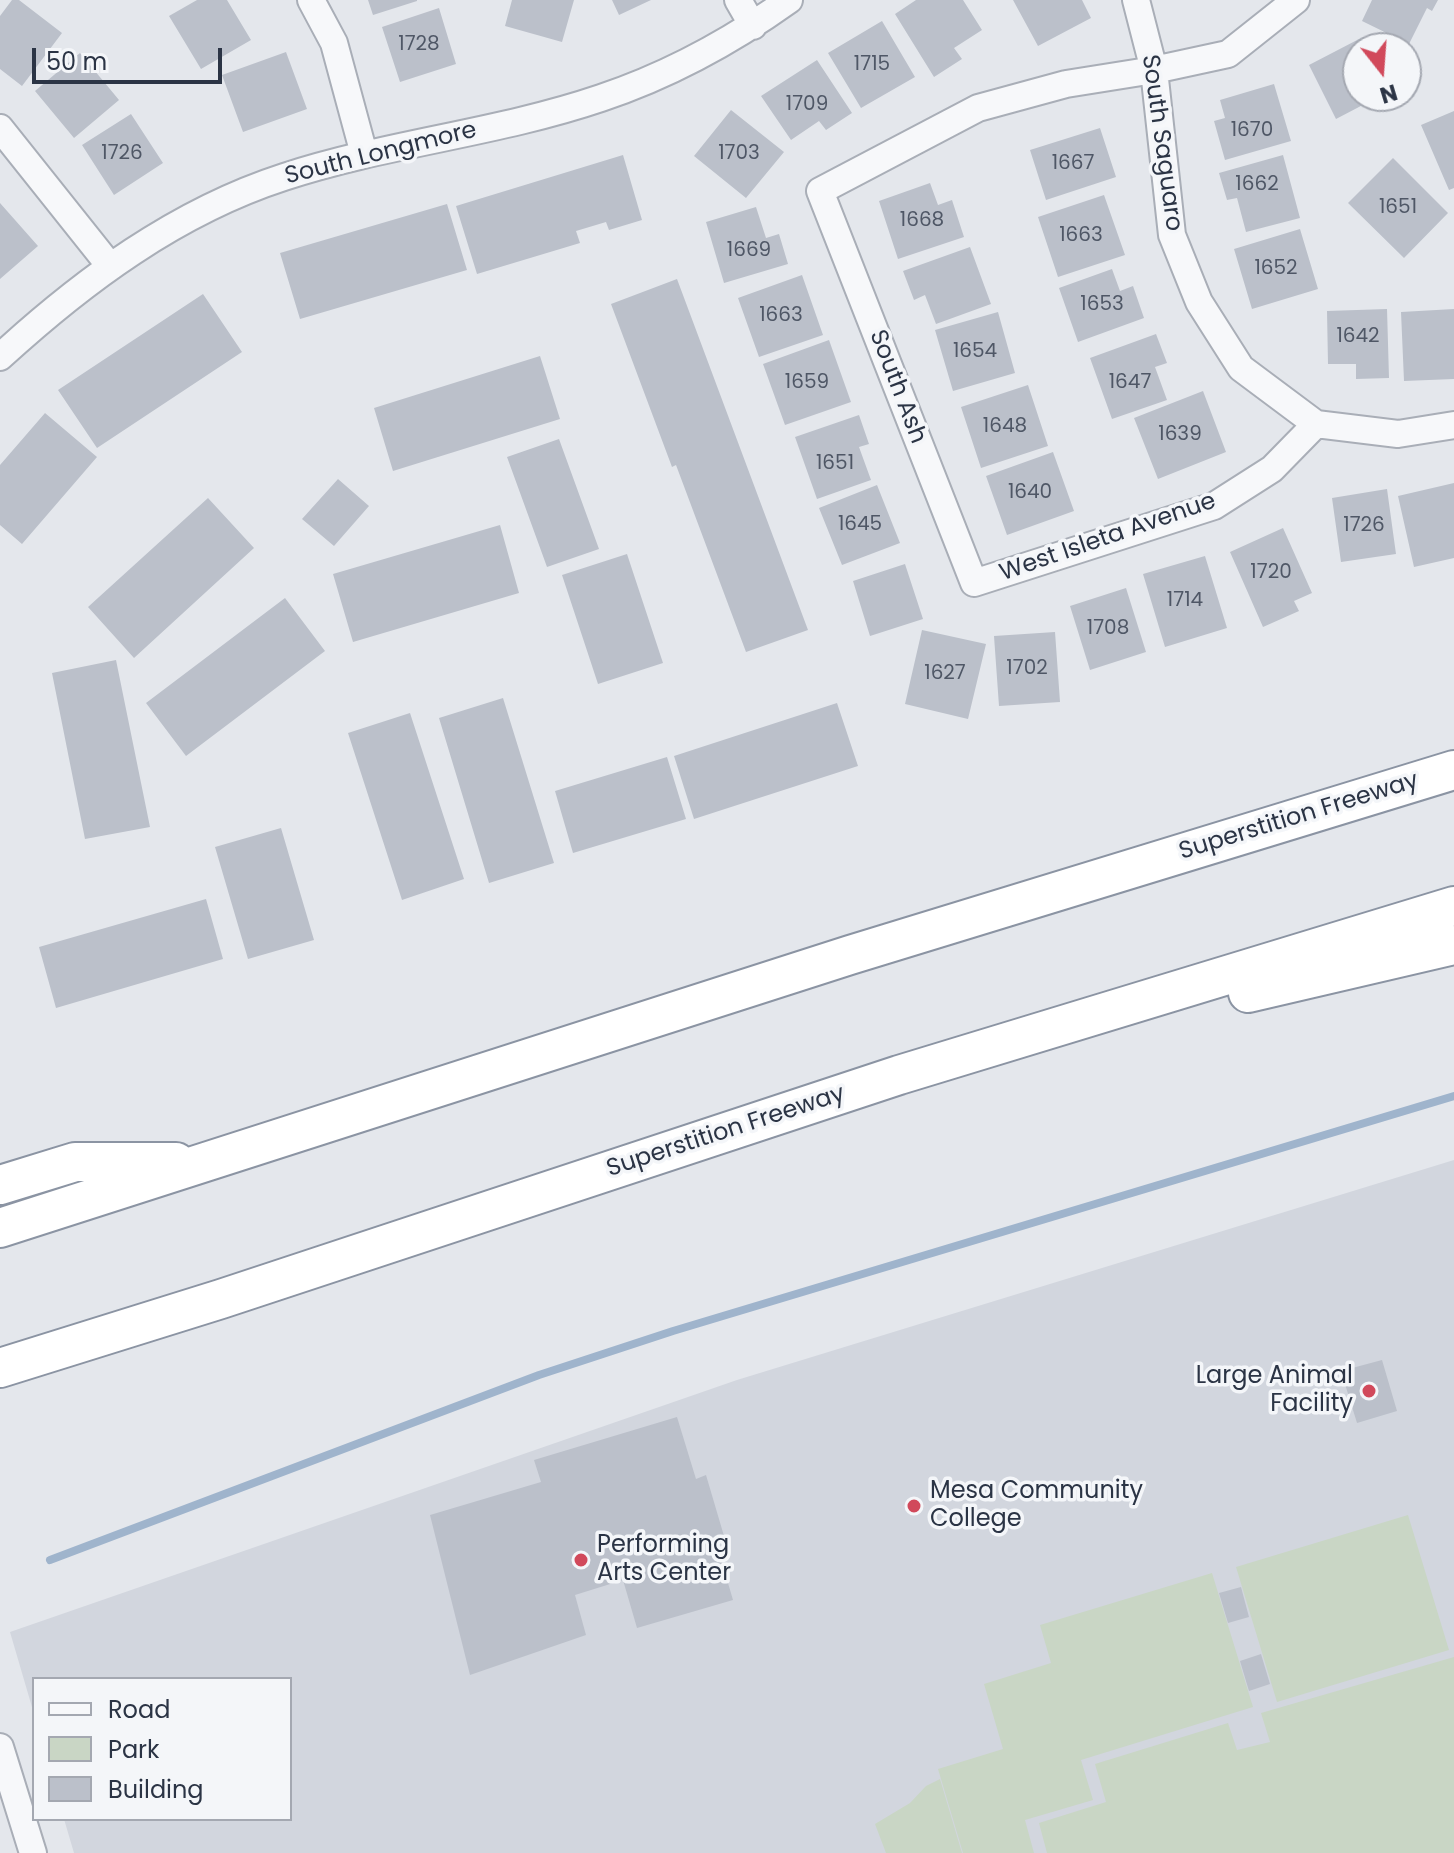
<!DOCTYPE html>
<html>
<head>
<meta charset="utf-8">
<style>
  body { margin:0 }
  #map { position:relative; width:1454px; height:1853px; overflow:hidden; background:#e4e7ec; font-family:Poppins,sans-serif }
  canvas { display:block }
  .legend { position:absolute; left:32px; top:1677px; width:260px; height:144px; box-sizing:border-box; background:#f4f6f9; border:2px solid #a4a8b1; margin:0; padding:10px 14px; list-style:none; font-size:24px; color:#2b3445 }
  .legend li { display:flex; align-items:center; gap:16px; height:40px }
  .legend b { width:40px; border:2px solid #a4a8b1 }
  .north { position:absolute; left:1342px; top:32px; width:80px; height:80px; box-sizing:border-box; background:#f4f6f9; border:2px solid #a4a8b1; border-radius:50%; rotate:163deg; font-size:22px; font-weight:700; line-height:32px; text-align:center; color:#2b3445 }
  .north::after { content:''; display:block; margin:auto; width:28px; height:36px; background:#d1495b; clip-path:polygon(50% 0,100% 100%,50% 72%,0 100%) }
  .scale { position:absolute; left:32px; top:48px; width:190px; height:36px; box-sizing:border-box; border:4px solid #2b3445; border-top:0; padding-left:10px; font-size:24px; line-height:28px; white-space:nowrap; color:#2b3445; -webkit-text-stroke:6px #f4f6f9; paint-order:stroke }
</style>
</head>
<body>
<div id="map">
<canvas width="1454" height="1853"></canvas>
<ul class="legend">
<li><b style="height:10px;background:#f7f8fa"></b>Road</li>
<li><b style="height:22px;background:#c9d6c5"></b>Park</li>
<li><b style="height:22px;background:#bbc0ca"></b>Building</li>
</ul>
<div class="north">N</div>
<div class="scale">50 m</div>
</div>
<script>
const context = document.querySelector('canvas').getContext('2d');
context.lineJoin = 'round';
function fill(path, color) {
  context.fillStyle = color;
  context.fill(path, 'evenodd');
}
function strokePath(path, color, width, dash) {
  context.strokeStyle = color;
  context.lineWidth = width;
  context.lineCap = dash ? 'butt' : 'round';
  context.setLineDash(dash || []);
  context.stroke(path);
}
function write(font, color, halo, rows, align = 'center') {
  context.font = font + ' Poppins,sans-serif';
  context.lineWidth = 7;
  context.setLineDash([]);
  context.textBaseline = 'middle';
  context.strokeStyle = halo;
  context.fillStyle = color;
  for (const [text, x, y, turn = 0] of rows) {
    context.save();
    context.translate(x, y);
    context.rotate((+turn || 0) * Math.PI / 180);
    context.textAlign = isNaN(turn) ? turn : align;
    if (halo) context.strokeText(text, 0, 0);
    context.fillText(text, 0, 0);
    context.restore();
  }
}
const built = new Path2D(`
  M 1454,1160 L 1454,1853 L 74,1853 L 64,1819 L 290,1819 L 290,1679 L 34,1679 L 34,1714 L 10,1632 L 737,1380 Z`);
const green = new Path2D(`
  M 1408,1515 L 1449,1650 L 1277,1702 L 1236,1567 Z
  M 1212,1573 L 1253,1707 L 1081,1760 L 1093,1800 L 1025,1820 L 1034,1853 L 963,1853 L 938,1769 L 1003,1749 L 984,1684 L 1051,1663 L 1040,1625 Z
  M 1454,1657 L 1454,1853 L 1047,1853 L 1039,1823 L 1106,1802 L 1095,1764 L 1228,1723 L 1237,1750 L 1270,1742 L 1261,1713 Z
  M 940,1779 L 962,1853 L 886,1853 L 875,1824 L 910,1803 L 926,1786 Z`);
const stream = new Path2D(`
  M 50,1560 L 539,1375 L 673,1331 L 1454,1096`);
const building = new Path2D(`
  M 12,0 L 19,0 L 62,33 L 22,86 L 0,69 L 0,16 Z
  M 197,0 L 227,0 L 251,40 L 201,69 L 169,16 Z
  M 368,0 L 417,0 L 417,1 L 373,15 Z
  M 512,0 L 574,0 L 562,42 L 505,26 Z
  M 612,0 L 651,0 L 619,15 Z
  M 916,0 L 963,0 L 982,30 L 954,48 L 962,59 L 934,77 L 895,14 Z
  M 1013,0 L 1082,0 L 1091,18 L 1038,46 Z
  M 1372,0 L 1438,0 L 1432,11 L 1427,8 L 1409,44 L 1362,21 Z
  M 439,8 L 456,64 L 400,82 L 382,27 Z
  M 882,21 L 915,77 L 861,108 L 828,53 Z
  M 1361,38 L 1366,48 L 1358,48 L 1358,96 L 1380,96 L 1336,119 L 1309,65 Z
  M 286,52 L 307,109 L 243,132 L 222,75 Z
  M 80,53 L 119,100 L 74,138 L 35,91 Z
  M 817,60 L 852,113 L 826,130 L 819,121 L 791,140 L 761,96 Z
  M 1274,84 L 1291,141 L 1225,160 L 1214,121 L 1225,118 L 1220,100 Z
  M 731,110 L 784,152 L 746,198 L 694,156 Z
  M 1454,111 L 1454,188 L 1449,190 L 1421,125 Z
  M 131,114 L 163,163 L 114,195 L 82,145 Z
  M 1100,128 L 1116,177 L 1046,200 L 1030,150 Z
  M 623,155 L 642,220 L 609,230 L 606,222 L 576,231 L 580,243 L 477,274 L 456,206 Z
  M 1283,155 L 1300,218 L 1246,232 L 1237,198 L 1227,200 L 1219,173 Z
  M 1393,158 L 1448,213 L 1404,258 L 1348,203 Z
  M 930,183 L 938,205 L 952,200 L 964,237 L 898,259 L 879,201 Z
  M 1104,195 L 1125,255 L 1058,277 L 1038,217 Z
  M 0,203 L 38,246 L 0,279 Z
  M 447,204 L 467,270 L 300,319 L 280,253 Z
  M 756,207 L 766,238 L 779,234 L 788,264 L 724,283 L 706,222 Z
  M 1300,229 L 1318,289 L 1252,309 L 1234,249 Z
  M 970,247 L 991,304 L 936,324 L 925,295 L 914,300 L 903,271 Z
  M 1112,269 L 1120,291 L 1133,286 L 1144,318 L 1078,342 L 1059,288 Z
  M 802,275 L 823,335 L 759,357 L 738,298 Z
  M 677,279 L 808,630 L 746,652 L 676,465 L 672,467 L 611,304 Z
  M 203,294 L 242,352 L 97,448 L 58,390 Z
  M 1387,309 L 1389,378 L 1356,379 L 1356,364 L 1328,364 L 1327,311 Z
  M 1454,309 L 1454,379 L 1404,381 L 1401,312 Z
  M 998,312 L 1015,373 L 953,391 L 935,330 Z
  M 1156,334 L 1167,363 L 1155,367 L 1167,400 L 1112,419 L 1090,358 Z
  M 829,340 L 851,402 L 785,425 L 763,364 Z
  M 540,356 L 560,419 L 393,471 L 374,408 Z
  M 1028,385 L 1048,446 L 981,468 L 961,407 Z
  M 1203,391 L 1226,452 L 1158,479 L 1134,418 Z
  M 45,413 L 97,457 L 22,544 L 0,525 L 0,465 Z
  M 859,415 L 869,444 L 859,447 L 871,480 L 817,499 L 795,437 Z
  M 559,439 L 599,549 L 547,567 L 507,457 Z
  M 1053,452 L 1074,511 L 1007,535 L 986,476 Z
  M 338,479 L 369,506 L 334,546 L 302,519 Z
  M 1454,483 L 1454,558 L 1414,567 L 1398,496 Z
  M 877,485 L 900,543 L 842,565 L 819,508 Z
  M 1387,489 L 1396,554 L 1341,562 L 1332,498 Z
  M 208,498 L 254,548 L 134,658 L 88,607 Z
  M 500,525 L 519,593 L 353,642 L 333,574 Z
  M 1283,528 L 1312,593 L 1294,601 L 1299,611 L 1263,627 L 1230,552 Z
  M 627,554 L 663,663 L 598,684 L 562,575 Z
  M 1205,556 L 1227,628 L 1165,647 L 1143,574 Z
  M 905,564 L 923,619 L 870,636 L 853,581 Z
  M 1126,588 L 1146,652 L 1090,670 L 1070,606 Z
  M 285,598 L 325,651 L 186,756 L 146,703 Z
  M 922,630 L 986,644 L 968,719 L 905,704 Z
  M 1055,632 L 1060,702 L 999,706 L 994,636 Z
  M 116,660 L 150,827 L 85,839 L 52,673 Z
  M 503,698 L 554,863 L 489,883 L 439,718 Z
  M 837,703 L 858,766 L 694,819 L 674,756 Z
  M 410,713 L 464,879 L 402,900 L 348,733 Z
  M 667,757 L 686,819 L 573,853 L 555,791 Z
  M 281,828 L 314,940 L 248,959 L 215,847 Z
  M 206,899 L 223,959 L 56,1008 L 39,947 Z
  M 1382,1360 L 1397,1411 L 1357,1423 L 1341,1371 Z
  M 677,1417 L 696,1479 L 706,1475 L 724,1536 L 715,1539 L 733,1600 L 637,1628 L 623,1580 L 575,1595 L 586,1635 L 470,1675 L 430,1515 L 541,1482 L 534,1460 Z
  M 1241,1587 L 1249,1617 L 1228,1623 L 1219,1593 Z
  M 1261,1654 L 1270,1684 L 1249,1691 L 1240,1661 Z`);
const minor = new Path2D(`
  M 311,0 L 334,43 L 364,154
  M 738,0 L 753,26
  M 1136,0 L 1154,70 L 1172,235 L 1199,302 L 1241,368 L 1316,424
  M 1296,0 L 1228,54 L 1154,70 L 1066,84 L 978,108 L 820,191 L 974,583 L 1214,506 L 1272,469 L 1316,424 L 1398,434 L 1454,425
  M 0,128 L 110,266
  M 0,357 C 83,281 176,212 284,177 C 388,143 498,133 601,98 C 667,76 733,40 789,0
  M 0,1747 L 33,1853`);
const highway = new Path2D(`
  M 1248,993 L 1454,945
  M 0,1185 L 75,1162 L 176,1162
  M 0,1228 L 850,955 L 1454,770
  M 0,1368 L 221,1299 L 899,1075 L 1454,906`);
const markers = [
  [1369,1391,8,"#d1495b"],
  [914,1506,8,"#d1495b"],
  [581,1560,8,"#d1495b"]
];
const numberNames = [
  ["1728",419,45],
  ["1715",872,65],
  ["1709",807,105],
  ["1670",1252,131],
  ["1726",122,154],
  ["1703",739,154],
  ["1667",1073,164],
  ["1662",1257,185],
  ["1651",1398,208],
  ["1668",922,221],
  ["1663",1081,236],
  ["1669",749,251],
  ["1652",1276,269],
  ["1653",1102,305],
  ["1663",781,316],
  ["1642",1358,337],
  ["1654",975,352],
  ["1659",807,383],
  ["1647",1130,383],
  ["1648",1005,427],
  ["1639",1180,435],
  ["1651",835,464],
  ["1640",1030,493],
  ["1645",860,525],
  ["1726",1364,526],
  ["1720",1271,573],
  ["1714",1185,601],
  ["1708",1108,629],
  ["1702",1027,669],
  ["1627",945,674]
];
const streetNames = [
  ["South Saguaro",1161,143,82],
  ["South Longmore",381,154,-14],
  ["South Ash",897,387,69],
  ["West Isleta Avenue",1108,538,-19],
  ["Superstition Freeway",1299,817,-17],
  ["Superstition Freeway",726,1132,-18]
];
const poiNames = [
  ["Large Animal",1353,1377,"right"],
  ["Facility",1353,1405,"right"],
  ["Mesa Community",930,1492],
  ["College",930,1520],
  ["Performing",597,1546],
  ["Arts Center",597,1574]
];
fill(built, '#d2d6de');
fill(green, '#c9d6c5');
strokePath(stream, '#9fb4cc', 8);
fill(building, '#bbc0ca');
strokePath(minor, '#a9aeb7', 30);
strokePath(highway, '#8b94a3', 42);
strokePath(minor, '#f7f8fa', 26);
strokePath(highway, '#fff', 38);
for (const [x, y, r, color] of markers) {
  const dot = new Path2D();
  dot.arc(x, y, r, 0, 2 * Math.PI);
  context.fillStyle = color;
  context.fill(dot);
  strokePath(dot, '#f4f6f9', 3);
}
write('20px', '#4f5766', null, numberNames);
write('24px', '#2b3445', '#f4f6f9', streetNames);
write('24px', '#2b3445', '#f4f6f9', poiNames, 'left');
</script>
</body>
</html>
